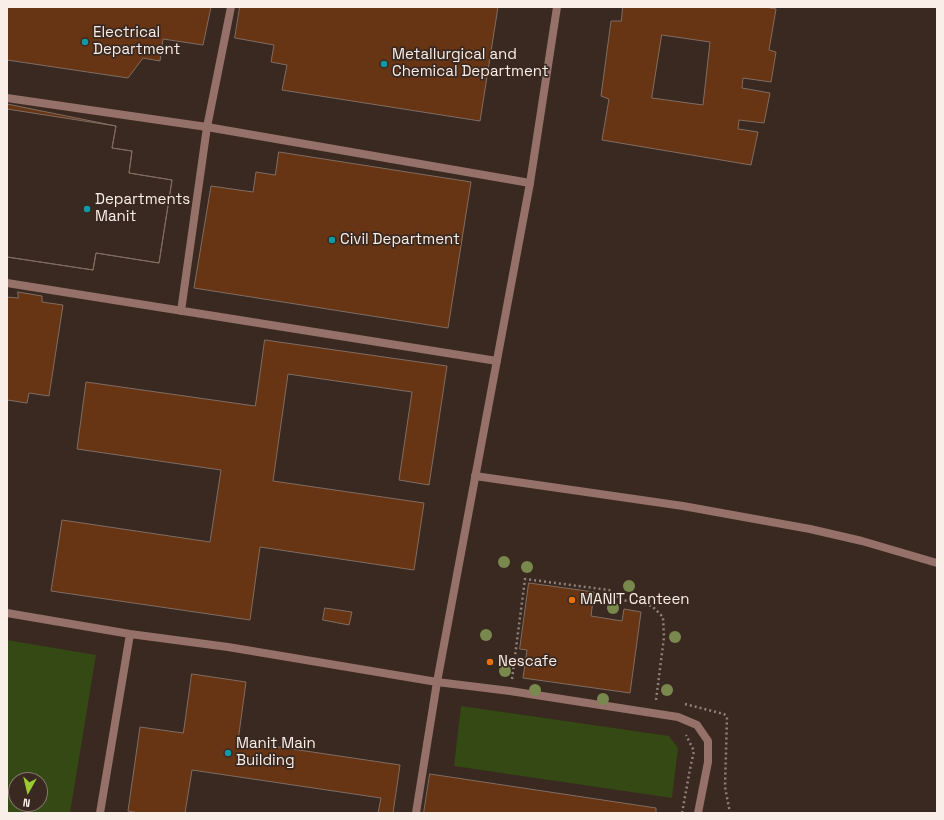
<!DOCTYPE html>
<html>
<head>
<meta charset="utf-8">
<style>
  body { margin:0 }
  #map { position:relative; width:944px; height:820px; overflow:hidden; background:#392920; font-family:"Space Grotesk",sans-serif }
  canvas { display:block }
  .frame { position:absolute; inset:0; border:8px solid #f9eee8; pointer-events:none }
  .north { position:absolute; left:8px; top:772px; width:40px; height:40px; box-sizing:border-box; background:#392920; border:1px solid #867870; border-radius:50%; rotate:188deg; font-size:11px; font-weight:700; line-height:16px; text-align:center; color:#f9eee8 }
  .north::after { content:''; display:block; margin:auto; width:14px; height:18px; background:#9bcb33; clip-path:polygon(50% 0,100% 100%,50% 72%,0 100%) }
</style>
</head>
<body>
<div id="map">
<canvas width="944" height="820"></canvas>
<div class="frame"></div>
<div class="north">N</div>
</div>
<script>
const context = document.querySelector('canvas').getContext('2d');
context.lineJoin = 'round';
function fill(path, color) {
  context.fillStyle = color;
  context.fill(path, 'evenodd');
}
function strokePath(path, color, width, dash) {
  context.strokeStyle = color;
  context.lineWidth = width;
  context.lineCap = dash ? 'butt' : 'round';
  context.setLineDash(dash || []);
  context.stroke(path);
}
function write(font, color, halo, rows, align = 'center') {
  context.font = font + ' "Space Grotesk",sans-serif';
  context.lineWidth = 3.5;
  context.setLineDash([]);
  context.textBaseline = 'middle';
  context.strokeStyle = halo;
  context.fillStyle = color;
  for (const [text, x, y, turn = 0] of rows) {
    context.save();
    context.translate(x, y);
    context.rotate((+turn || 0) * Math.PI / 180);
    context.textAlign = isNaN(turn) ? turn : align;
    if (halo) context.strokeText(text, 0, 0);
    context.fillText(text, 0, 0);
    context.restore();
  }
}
const green = new Path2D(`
  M 7,640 L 96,655 L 70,813 L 7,813 ZM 16,780 L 40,780 L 40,804 L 16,804 Z
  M 461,706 L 669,736 L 678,748 L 672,798 L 454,766 Z`);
const building = new Path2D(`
  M 7,7 L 211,7 L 203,45 L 163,39 L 160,61 L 143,58 L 128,78 L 7,60 Z
  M 240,7 L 498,7 L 480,121 L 282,90 L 287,65 L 271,62 L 274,45 L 235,38 Z
  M 623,7 L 765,7 L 776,9 L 769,50 L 776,52 L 771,82 L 743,78 L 742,88 L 770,93 L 764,123 L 739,120 L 738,129 L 758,132 L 751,165 L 602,140 L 609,99 L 601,96 L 611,21 L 621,21 ZM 662,35 L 710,42 L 703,105 L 652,98 Z
  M 7,104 L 116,126 L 112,148 L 132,151 L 129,173 L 172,180 L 159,263 L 96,253 L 93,270 L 7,257 Z
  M 7,109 L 116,126 L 112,148 L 132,151 L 129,173 L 172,180 L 159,263 L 96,253 L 93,270 L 7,257 Z
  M 279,152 L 471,182 L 448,328 L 194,288 L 211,186 L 253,192 L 256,172 L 275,175 Z
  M 18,292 L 42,296 L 42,302 L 63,305 L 49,396 L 29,393 L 27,403 L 7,400 L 7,297 L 18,298 Z
  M 265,340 L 447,366 L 429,485 L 399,480 L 412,392 L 288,374 L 273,481 L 424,503 L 414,570 L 260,547 L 250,620 L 51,591 L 62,520 L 210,542 L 221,470 L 77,449 L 86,382 L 255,406 Z
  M 529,583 L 594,592 L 591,616 L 622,621 L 624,609 L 641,612 L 630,693 L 523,678 L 527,650 L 520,649 Z
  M 325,608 L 352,612 L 349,625 L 323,620 Z
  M 192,674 L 246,682 L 238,741 L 400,765 L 393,813 L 378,813 L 381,798 L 192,770 L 185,813 L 139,813 L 128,811 L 140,727 L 183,733 Z
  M 430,774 L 656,808 L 656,813 L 424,813 Z`);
const path = new Path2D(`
  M 512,679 L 525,579 L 609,590 L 620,600 L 630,601 L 652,606 L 663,617 L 664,637 L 656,700
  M 685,704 L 724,714 L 727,717 L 725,787 L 730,813
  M 682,813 L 690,769 L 694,751 L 686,735`);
const service = new Path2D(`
  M 7,98 L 207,127 L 530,183
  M 7,283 L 497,361
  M 181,311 L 207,127 L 231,7
  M 475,476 L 683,506 L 810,529 L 862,541 L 937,563
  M 416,813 L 437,682`);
const minor = new Path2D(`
  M 7,613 L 130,634 L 228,647 L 437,682 L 510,691 L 678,717 L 697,725 L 708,741 L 708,762 L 698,813
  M 437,682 L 530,183 L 557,7
  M 100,813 L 130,634`);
const trees = [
  [504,562],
  [527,567],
  [629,586],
  [613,608],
  [486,635],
  [675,637],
  [505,671],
  [535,690],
  [667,690],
  [603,699]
];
const markers = [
  [85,42,4,"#0f9aa8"],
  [384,64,4,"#0f9aa8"],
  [87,209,4,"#0f9aa8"],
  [332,240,4,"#0f9aa8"],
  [572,600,4,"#e8710a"],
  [490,662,4,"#e8710a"],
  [228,753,4,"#0f9aa8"]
];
const poiNames = [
  ["Electrical",93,33],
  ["Department",93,50],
  ["Metallurgical and",392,55],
  ["Chemical Department",392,72],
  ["Departments",95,200],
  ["Manit",95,217],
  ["Civil Department",340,240],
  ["MANIT Canteen",580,600],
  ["Nescafe",498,662],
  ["Manit Main",236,744],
  ["Building",236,761]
];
fill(green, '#344913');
fill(building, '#673414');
strokePath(building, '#806d62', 1);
strokePath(path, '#90827a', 2.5, [2, 3]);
strokePath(service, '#957169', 8);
strokePath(minor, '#957169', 8);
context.fillStyle = '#79894e';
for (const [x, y] of trees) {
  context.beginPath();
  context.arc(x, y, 6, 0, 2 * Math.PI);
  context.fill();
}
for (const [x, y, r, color] of markers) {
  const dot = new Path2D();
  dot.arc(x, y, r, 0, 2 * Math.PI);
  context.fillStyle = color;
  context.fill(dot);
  strokePath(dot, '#392920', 1.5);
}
write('15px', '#f9eee8', '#392920', poiNames, 'left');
</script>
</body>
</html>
